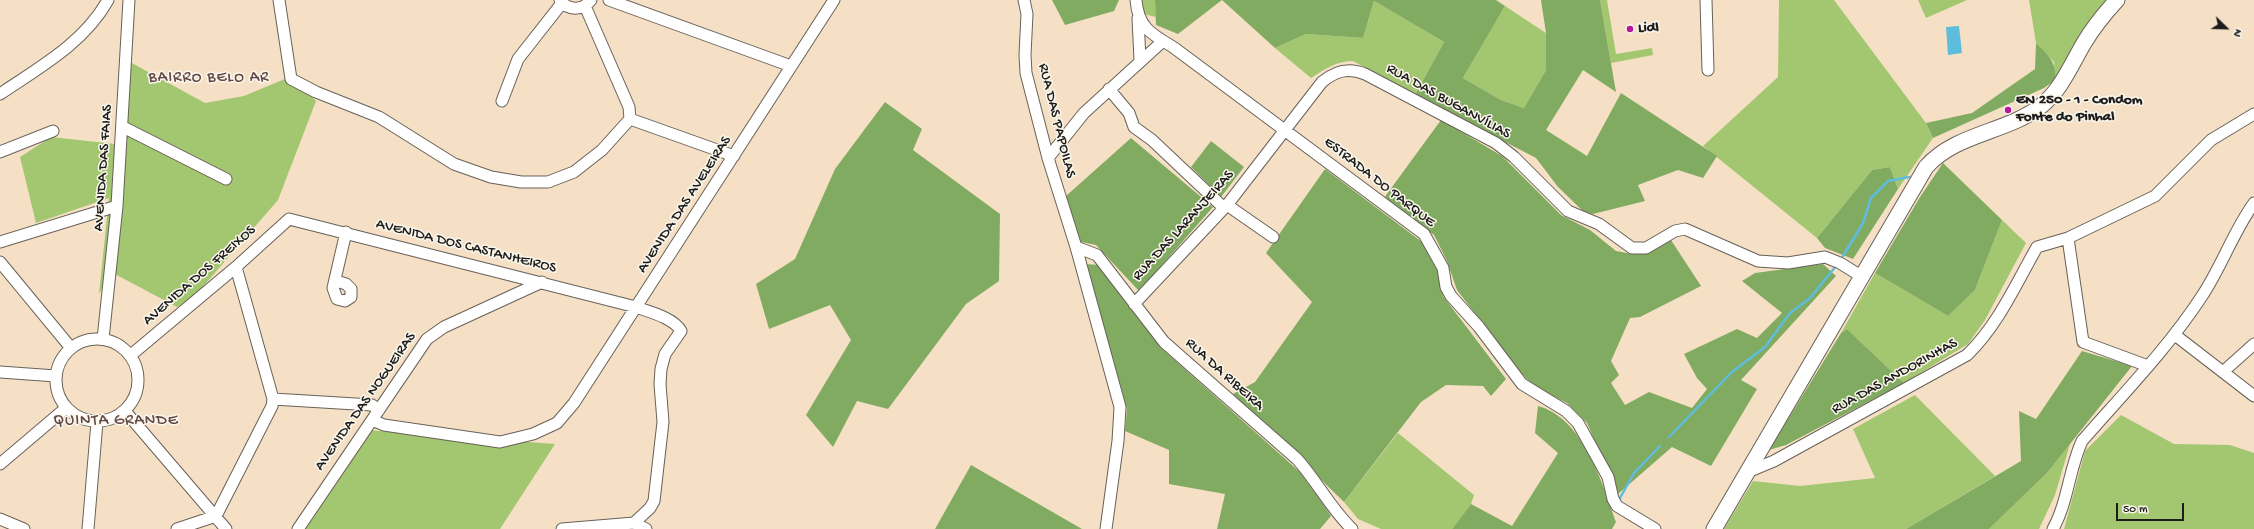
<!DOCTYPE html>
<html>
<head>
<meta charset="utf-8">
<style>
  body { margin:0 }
  #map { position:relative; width:2254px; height:529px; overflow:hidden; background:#f5e0c6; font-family:"Gochi Hand",sans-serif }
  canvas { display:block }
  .north { position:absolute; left:2206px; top:8px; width:40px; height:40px; -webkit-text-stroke:3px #fbf7ec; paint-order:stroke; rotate:113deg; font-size:11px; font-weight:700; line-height:16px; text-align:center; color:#1c1c1c }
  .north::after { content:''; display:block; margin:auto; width:14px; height:18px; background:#1c1c1c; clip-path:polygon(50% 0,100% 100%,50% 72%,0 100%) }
  .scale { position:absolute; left:2116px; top:503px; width:68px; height:18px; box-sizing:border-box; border:2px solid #1c1c1c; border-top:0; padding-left:5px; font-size:12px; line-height:14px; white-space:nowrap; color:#1c1c1c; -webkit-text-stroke:3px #fbf7ec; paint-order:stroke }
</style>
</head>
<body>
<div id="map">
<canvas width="2254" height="529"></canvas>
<div class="north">N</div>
<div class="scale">50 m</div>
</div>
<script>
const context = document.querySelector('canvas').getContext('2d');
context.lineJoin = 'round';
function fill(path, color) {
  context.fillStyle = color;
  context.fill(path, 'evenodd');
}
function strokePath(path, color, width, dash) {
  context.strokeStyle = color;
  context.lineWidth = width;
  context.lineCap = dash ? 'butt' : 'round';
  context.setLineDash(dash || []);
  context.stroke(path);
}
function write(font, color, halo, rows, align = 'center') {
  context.font = font + ' "Gochi Hand",sans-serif';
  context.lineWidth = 3;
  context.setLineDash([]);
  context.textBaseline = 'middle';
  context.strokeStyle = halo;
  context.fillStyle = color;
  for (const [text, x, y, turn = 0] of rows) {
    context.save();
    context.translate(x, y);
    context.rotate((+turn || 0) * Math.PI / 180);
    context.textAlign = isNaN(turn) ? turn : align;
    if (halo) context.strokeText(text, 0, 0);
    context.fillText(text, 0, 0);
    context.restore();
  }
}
const green = new Path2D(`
  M 1142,0 L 1155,0 L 1156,17 L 1143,14 Z
  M 1600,0 L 1607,0 L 1616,54 L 1652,48 L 1653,55 L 1611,63 Z
  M 1779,0 L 1834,0 L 1926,123 L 1933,138 L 1898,189 L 1890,167 L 1872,170 L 1817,238 L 1703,146 L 1778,77 Z
  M 1918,0 L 1967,0 L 1926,18 Z
  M 2029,0 L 2109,0 L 2055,80 L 2054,62 L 2036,43 Z
  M 1374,1 L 1444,42 L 1415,95 L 1353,61 C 1336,61 1325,69 1311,78 L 1275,48 L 1306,34 L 1363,38 Z
  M 1505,6 L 1546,33 L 1546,70 L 1524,108 L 1501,100 L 1463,78 Z
  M 130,62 L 205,103 L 244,96 L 292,76 L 316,101 L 278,200 L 194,297 L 177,307 L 111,272 L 99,294 L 109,198 L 36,223 L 20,157 L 51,137 L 115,144 Z
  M 2002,220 L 2026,243 L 1985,320 L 1968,344 L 1904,383 L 1847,329 L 1841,333 L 1875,273 L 1948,316 L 1975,290 Z
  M 1915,395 L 1995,476 L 1906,529 L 1724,529 L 1753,481 L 1800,486 L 1875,478 L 1853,429 Z
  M 2121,415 L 2174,444 L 2230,445 L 2254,453 L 2254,529 L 2064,529 L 2085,451 Z
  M 366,430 L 555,444 L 500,529 L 293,529 Z
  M 1398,433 L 1474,495 L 1471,504 L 1452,529 L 1381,529 L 1358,519 L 1344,502 Z
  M 2070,444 L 2055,495 L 2039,529 L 1989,529 L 2047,473 Z`);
const forest = new Path2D(`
  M 1052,0 L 1119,0 L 1114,11 L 1065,25 Z
  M 1155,0 L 1496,0 L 1505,6 L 1463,78 L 1501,100 L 1524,108 L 1546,70 L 1546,33 L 1541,0 L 1600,0 L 1616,92 L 1583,70 L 1546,130 L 1587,156 L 1621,93 L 1717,156 L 1703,178 L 1678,170 L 1638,185 L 1645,201 L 1593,214 L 1585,213 L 1558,187 L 1536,158 L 1415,95 L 1444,42 L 1374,1 L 1363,38 L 1306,34 L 1275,48 L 1222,0 L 1178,34 L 1156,25 Z
  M 2036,43 C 2048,55 2057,62 2055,80 L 2044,88 L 1933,138 L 1926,123 L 1972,113 L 2035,69 Z
  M 885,102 L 922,129 L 913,150 L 1000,214 L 999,281 L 966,304 L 888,409 L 857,401 L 833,447 L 806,415 L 851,340 L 830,305 L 769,329 L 756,284 L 795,259 L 835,169 Z
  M 1441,120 L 1502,156 L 1561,215 L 1590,230 L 1616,251 L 1632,254 L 1647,252 L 1671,240 L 1701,286 L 1640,317 L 1630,318 L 1611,361 L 1619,375 L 1611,383 L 1625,405 L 1649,392 L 1692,408 L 1707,389 L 1697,378 L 1684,354 L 1737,329 L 1757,338 L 1782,313 L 1742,281 L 1755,273 L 1823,264 L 1836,276 L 1741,380 L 1757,389 L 1711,466 L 1672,447 L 1618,494 L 1587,423 L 1567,403 L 1533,386 L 1512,362 L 1457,290 L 1447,261 L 1434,235 L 1384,198 Z
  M 1131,138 L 1213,207 L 1139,291 L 1096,245 L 1081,242 L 1066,196 Z
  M 1211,141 L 1244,167 L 1221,197 L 1191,167 Z
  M 1943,163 L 2002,220 L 1975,290 L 1948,316 L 1875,273 L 1920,197 Z
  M 1890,167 L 1898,189 L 1853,259 L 1825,248 L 1817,238 L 1872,170 Z
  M 1325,169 L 1422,242 L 1438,272 L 1443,296 L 1506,379 L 1491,396 L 1483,386 L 1446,385 L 1421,402 L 1344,502 L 1233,394 L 1255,382 L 1312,302 L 1266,253 Z
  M 1086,264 L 1099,265 L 1161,348 L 1301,473 L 1331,516 L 1320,529 L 1217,529 L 1225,494 L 1169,484 L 1169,450 L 1125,431 L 1127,409 Z
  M 1847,329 L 1904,383 L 1786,445 L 1769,450 L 1841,333 Z
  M 2082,351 L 2132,366 L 2047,473 L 1989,529 L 1906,529 L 2021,461 L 2019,411 L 2036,419 Z
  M 1538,406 C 1583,418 1602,482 1616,522 L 1612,529 L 1452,529 L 1471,504 L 1512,526 L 1558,453 L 1535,433 Z
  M 971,465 L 1082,529 L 935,529 Z`);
const water = new Path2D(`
  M 1959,26 L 1962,53 L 1948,55 L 1946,27 Z`);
const stream = new Path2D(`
  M 1843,256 L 1863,223 L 1871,198 L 1888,181 L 1909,177
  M 1669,437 L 1732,372 L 1765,347 L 1790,313 L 1810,298 L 1836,266
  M 1620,498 L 1634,473 L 1660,446`);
const minor = new Path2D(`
  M 279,0 L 291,79 L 316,92 L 379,117 L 454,164 L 491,177 L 521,182 L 548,182 L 574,172 L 602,150 L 630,119
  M 560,0 C 568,11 583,11 591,0
  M 609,0 L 791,66
  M 1024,0 L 1027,14 L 1025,55 L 1026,73 L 1048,158 L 1076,247 L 1120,407 L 1118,441 L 1106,529
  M 1136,0 C 1138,27 1151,34 1173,47 L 1424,234 L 1443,268 L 1446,287 L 1451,296 L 1479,327 L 1522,384 L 1566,411 L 1578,423 L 1608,477 L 1613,499 L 1617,506 L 1655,529
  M 1706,0 L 1708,70
  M 585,6 L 629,107 L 630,119
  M 1138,18 L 1140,60
  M 1109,89 L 1129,113 L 1134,127 L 1152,140 L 1224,208
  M 0,94 C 40,67 84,43 108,0
  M 502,101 L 518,59 L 562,3
  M 630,119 L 734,156
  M 123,127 L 226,179
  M 0,152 L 53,131
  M 1048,158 L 1084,113 L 1163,41
  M 1227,205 L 1273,237
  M 2068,238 L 2083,342 L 2148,366
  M 0,242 L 117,206
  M 1076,247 L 1097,255 L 1164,342 L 1297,459 C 1317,481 1330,508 1352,529
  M 0,262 L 71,348
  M 336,281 L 346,284 L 351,289 L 351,297 L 345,301 L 337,299 L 333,288 L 346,232
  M 1134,304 L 1227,205 L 1322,82 C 1335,71 1348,67 1365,74 L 1496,143 L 1514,157 L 1568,211 L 1599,224 L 1632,248 L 1646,248 L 1675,231 L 1685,229 L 1758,261 L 1788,263 L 1825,257 L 1840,263 L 1861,276
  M 2175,335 L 2254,396
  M56 380a41 41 0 1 1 82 0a41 41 0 1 1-82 0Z
  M 103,339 L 117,206 L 129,0
  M 131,355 L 236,267 L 289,219 L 636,307 C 650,312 674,318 681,331 L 665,354 L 661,369 L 660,384 L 663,422 L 654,501 L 650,508 L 634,523 L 562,529
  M 2224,371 L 2254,344
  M 0,372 L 56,376
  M 273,399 L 372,405 L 379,410
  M 125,411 L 226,529
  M 372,420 L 384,425 L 500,442 L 533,434 L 557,423 L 574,403 L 834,0
  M 0,464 L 66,408
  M 1750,471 L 1774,461 L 1967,355 C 1998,325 2016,284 2037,247 L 2068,238 L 2155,196 L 2211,140 L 2254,114
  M 0,519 L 24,529
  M 634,523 L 646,529
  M 88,529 L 97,422
  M 177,529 L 216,516 L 272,406 L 273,399 L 236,267
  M 298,529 L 427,339 L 444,327 L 542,282
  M 2053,529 C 2068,502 2069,469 2082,441 C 2123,394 2168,348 2202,296 C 2222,266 2233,232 2254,203`);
const secondary = new Path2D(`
  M 1714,529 L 1926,167 C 1956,133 2006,133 2041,106 C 2061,90 2071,65 2084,43 C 2093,28 2105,13 2117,0`);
const markers = [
  [1630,29,4,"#b5179e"],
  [2008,110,4,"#b5179e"]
];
const poiNames = [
  ["Lidl",1638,29],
  ["EN 250 - 1 - Condom",2016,101],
  ["Fonte do Pinhal",2016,118]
];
const streetNames = [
  ["RUA DAS BUGANVÍLIAS",1448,102,29],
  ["RUA DAS PAPOILAS",1056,121,76],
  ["AVENIDA DAS FAIAS",104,168,-86],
  ["ESTRADA DO PARQUE",1379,183,38],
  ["AVENIDA DAS AVELEIRAS",685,205,-57],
  ["RUA DAS LARANJEIRAS",1184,226,-48],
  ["AVENIDA DOS CASTANHEIROS",466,247,14],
  ["AVENIDA DOS FREIXOS",200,276,-41],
  ["RUA DA RIBEIRA",1224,375,42],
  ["RUA DAS ANDORINHAS",1895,377,-29],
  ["AVENIDA DAS NOGUEIRAS",366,402,-55]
];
const neighbourhoodNames = [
  ["BAIRRO BELO AR",209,79],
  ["QUINTA GRANDE",116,422]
];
fill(green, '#a3c670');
fill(forest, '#82ab62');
fill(water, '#5ebddc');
strokePath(stream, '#5ebddc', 2.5);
strokePath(minor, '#686158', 13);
strokePath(secondary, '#686158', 17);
strokePath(minor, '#fff', 11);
strokePath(secondary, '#fff', 15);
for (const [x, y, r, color] of markers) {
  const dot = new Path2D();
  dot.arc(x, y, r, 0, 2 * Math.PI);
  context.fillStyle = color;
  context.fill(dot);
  strokePath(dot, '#fbf7ec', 1.5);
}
write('bold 15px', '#1c1c1c', '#fbf7ec', poiNames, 'left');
write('15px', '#1c1c1c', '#fbf7ec', streetNames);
context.letterSpacing = '1px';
write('16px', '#634948', '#fbf7ec', neighbourhoodNames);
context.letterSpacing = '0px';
</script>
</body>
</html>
